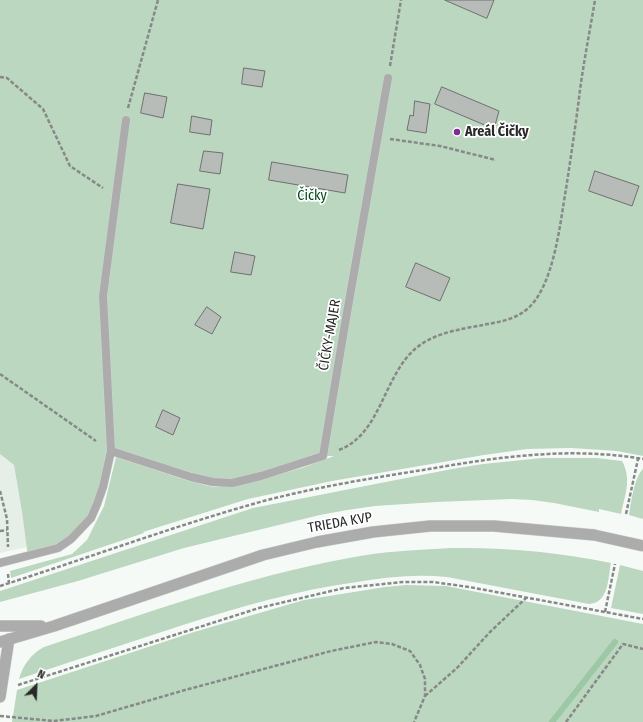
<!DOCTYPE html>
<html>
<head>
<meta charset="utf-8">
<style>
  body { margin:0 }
  #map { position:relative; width:643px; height:722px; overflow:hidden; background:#f6faf7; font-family:"Fira Sans Condensed",sans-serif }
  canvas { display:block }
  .north { position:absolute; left:16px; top:666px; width:40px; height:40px; -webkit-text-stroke:3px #fff; paint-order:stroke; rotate:24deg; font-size:11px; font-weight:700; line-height:16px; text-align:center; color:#282928 }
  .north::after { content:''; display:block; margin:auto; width:14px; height:18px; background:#282928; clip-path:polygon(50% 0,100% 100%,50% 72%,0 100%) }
</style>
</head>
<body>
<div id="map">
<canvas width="643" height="722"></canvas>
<div class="north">N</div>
</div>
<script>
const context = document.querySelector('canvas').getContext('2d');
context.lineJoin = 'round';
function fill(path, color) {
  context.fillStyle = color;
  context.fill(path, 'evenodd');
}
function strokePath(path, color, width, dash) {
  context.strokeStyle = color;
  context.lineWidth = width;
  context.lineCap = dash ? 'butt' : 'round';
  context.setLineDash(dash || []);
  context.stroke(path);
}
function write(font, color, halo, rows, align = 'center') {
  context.font = font + ' "Fira Sans Condensed",sans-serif';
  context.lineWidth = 3.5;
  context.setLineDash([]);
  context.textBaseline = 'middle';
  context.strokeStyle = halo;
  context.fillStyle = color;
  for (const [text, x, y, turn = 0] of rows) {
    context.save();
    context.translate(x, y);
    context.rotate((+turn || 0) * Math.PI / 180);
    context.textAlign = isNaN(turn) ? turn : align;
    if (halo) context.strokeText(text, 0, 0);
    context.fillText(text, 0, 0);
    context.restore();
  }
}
const built = new Path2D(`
  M 0,454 L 14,465 L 22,512 L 27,547 L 0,553 Z`);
const green = new Path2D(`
  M 0,0 L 643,0 L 643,456 L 617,451 L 571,448 L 527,449 L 484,455 L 332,481 L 248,499 L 143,532 L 144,533 L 11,578 L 10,571 L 72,554 L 87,540 L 104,506 L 116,457 L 189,481 L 213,487 L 232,487 L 302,468 L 334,456 L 323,456 L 261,476 L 213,482 L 111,451 L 97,504 L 71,539 L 28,557 L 22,512 L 14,465 L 0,454 Z
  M 542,458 L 597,458 L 622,461 C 632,479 625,495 621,514 L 599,509 L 599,512 L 554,503 L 532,500 L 512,499 L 436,502 L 375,506 L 347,510 L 320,515 L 184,548 L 78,581 L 0,602 L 0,591 L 253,508 L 452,469 L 483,464 Z
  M 643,469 L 643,519 L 629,515 C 631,503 634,478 643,469 Z
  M 451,548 C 506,547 558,552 611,563 C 608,578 609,603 589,604 L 447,577 C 416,574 387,577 357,582 C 297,590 240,607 183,625 C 128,643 73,661 19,679 C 23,665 31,654 44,647 C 145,614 244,577 349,558 C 383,551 417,550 451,548 Z
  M 620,565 L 643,571 L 643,614 L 611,608 Z
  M 406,585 L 446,586 L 643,624 L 643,722 L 12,722 L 17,690 L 194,632 L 304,600 L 385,587 Z`);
const stream = new Path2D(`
  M 552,722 L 615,642`);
const building = new Path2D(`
  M 445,0 L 494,0 L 487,18 Z
  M 244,68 L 265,71 L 262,87 L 242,84 Z
  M 442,87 L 499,111 L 494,129 L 435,104 Z
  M 145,93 L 167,97 L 163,118 L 141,113 Z
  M 415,101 L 430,104 L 426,133 L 407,130 L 410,115 L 413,116 Z
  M 192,116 L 212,120 L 210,135 L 190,132 Z
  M 204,151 L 223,153 L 220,174 L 200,171 Z
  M 272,162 L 348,175 L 345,193 L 269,180 Z
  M 595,171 L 639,186 L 632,206 L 589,191 Z
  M 178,184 L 210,189 L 203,229 L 171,223 Z
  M 235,252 L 255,256 L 251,275 L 231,272 Z
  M 416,263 L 450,278 L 440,301 L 406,287 Z
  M 207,307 L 221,317 L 212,334 L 195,325 Z
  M 163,410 L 180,418 L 173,435 L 156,427 Z`);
const path = new Path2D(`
  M 390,66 L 401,0
  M 0,77 L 7,78 L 43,109 L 70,166 L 103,188
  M 128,108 L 158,0
  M 390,139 L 440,146 L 496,160
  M 0,374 L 96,441
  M 339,450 C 381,434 383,377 415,349 C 433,333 461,329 483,325 C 498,322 514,320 526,310 C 554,288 560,223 566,189 C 571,156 576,123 580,90 C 584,60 590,30 595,0
  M 0,491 L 7,519 L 8,547
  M 626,514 L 638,459
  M 0,531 L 7,530
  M 8,574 L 9,584
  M 0,586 C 82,560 163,530 246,506 C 307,488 373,478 435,468 C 504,456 573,447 643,459
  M 605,612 L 615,564
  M 18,685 L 259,608 L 344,588 L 403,582 L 433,582 L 469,587 L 643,619
  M 425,696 L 457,668 L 490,632 L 526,598
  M 0,716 L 54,721 L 96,716 L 185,690 L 331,651 L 376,642 L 392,644 L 410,651 L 420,665 L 425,679 L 425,696 L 414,722
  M 566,722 L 623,644 L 643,649`);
const service = new Path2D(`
  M 111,451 L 191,477 L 213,482 L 232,483 L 261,476 L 323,456 L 344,330 L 388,78
  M 0,563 L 58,548 L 71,539 L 91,518 L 97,504 L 103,487 L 111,451 L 103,296 L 126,120`);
const minor = new Path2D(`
  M 0,697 L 9,639`);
const tertiary = new Path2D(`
  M 0,626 L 41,626
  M 0,642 L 54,626 L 263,555 L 317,542 L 373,532 L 430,526 L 494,526 L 594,535`);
const tertiaryBridge = new Path2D(`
  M 594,535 L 643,546`);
const markers = [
  [457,132,4,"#812b99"]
];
const poiNames = [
  ["Areál Čičky",465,132]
];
const parkNames = [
  ["Čičky",312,196]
];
const streetNames = [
  ["ČIČKY-MAJER",330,335,-80],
  ["TRIEDA KVP",340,523,-10]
];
fill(built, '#e5efe7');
fill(green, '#bbd7c0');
strokePath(stream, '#9dc8a5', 6);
fill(building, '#b8bcb9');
strokePath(building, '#6e716f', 1);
strokePath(service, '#d1d4d2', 9);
strokePath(minor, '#d1d4d2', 12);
strokePath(tertiary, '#d1d4d2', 12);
strokePath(path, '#868987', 2.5, [4, 2]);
strokePath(service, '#adacad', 8);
strokePath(minor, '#adacad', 11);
strokePath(tertiary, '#adacad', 11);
strokePath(tertiaryBridge, '#d1d4d2', 12, []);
strokePath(tertiaryBridge, '#adacad', 11);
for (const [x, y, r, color] of markers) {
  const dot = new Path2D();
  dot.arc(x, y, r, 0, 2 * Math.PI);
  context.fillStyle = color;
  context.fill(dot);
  strokePath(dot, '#fff', 1.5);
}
write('bold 14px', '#282928', '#fff', poiNames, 'left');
write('14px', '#014a1e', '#fff', parkNames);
write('14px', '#282928', '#fff', streetNames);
</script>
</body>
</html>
